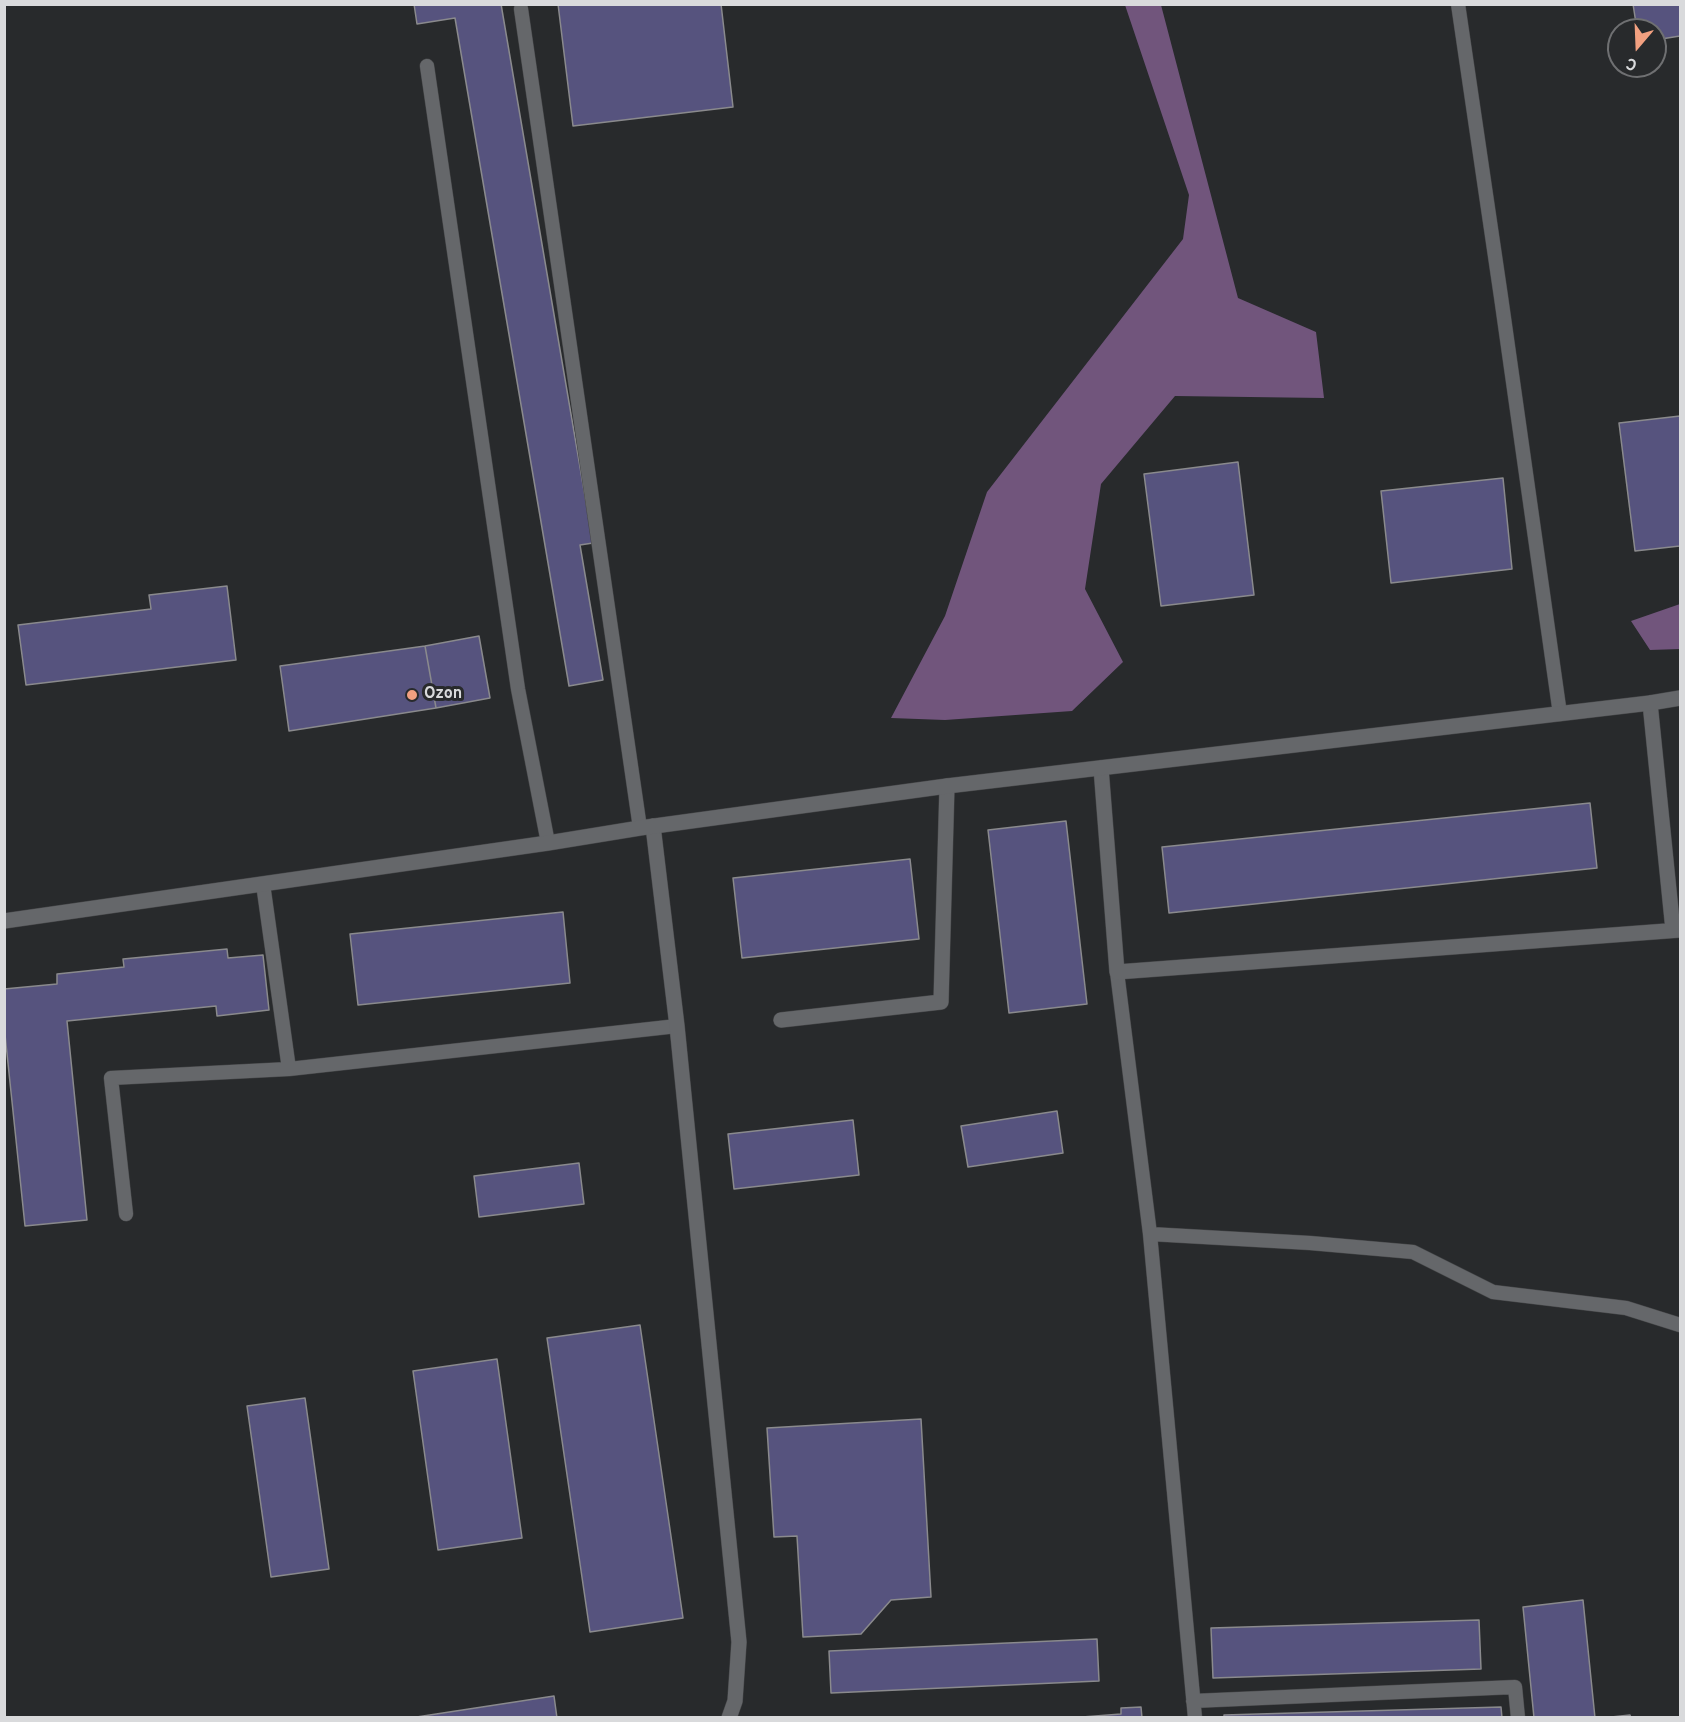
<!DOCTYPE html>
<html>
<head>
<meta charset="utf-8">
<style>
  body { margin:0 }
  #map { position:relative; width:1685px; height:1722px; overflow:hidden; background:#282a2c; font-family:Overpass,sans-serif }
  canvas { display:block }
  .frame { position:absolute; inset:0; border:6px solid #d9dadc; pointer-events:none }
  .north { position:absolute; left:1607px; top:18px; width:60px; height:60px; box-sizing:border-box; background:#282a2c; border:2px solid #6f7072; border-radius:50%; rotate:199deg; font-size:16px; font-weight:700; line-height:24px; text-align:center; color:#d9dadc }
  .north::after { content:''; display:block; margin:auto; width:21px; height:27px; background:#f2a080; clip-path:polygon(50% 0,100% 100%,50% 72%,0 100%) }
</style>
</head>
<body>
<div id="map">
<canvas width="1685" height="1722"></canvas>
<div class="frame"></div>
<div class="north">С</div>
</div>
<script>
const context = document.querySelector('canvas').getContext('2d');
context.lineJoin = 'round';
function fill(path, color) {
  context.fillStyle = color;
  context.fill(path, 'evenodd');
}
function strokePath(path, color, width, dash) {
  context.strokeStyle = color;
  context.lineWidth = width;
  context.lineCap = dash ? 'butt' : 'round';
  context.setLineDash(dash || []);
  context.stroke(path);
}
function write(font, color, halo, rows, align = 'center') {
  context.font = font + ' Overpass,sans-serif';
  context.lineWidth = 6;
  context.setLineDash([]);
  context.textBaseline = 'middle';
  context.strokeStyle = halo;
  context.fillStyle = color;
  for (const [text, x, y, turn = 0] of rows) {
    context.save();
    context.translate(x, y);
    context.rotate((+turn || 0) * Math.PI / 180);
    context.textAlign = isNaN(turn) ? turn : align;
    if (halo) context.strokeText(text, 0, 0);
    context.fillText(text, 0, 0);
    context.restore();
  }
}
const forest = new Path2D(`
  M 1125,5 L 1161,5 L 1238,298 L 1316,332 L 1324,398 L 1175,396 L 1101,484 L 1085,589 L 1123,662 L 1072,711 L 945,720 L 891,718 L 945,616 L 987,492 L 1183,239 L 1189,195 Z
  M 1680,604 L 1680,649 L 1650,650 L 1631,621 Z`);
const building = new Path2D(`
  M 414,4 L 501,4 L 593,543 L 580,545 L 603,680 L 569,686 L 455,18 L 417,24 Z
  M 558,4 L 721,4 L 733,107 L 573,126 Z
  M 1633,4 L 1680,4 L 1680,36 L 1655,40 L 1655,30 L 1637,30 Z
  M 1680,416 L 1680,546 L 1635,551 L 1619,423 Z
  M 1238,462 L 1254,595 L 1161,606 L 1144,474 Z
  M 1503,478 L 1512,569 L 1391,583 L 1381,491 Z
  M 227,586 L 236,660 L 26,685 L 18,625 L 151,609 L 149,595 Z
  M 479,636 L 490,698 L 436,708 L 425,646 Z
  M 425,646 L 436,708 L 289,731 L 280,666 Z
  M 1590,803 L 1597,868 L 1169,913 L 1162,847 Z
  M 1066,821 L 1087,1004 L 1009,1013 L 988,830 Z
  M 910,859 L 919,939 L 742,958 L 733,878 Z
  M 563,912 L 570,983 L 358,1005 L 350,934 Z
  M 227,949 L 228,958 L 263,955 L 269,1010 L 217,1016 L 216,1006 L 67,1021 L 87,1220 L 25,1226 L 4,1025 L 4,989 L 57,984 L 57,974 L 124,967 L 123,959 Z
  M 1057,1111 L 1063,1153 L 968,1167 L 961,1126 Z
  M 853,1120 L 859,1175 L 734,1189 L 728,1134 Z
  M 579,1163 L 584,1204 L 479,1217 L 474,1176 Z
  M 640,1325 L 683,1618 L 590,1632 L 547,1338 Z
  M 497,1359 L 522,1538 L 438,1550 L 413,1371 Z
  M 305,1398 L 329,1569 L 271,1577 L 247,1406 Z
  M 921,1419 L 931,1597 L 891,1600 L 861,1634 L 803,1637 L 797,1536 L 774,1537 L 767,1428 Z
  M 1583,1600 L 1595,1718 L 1534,1718 L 1523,1607 Z
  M 1479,1620 L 1481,1669 L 1213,1678 L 1211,1628 Z
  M 1097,1639 L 1099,1681 L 831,1693 L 829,1651 Z
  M 554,1696 L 557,1718 L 410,1718 Z
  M 1141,1707 L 1142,1718 L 1069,1718 L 1121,1714 L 1121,1708 Z
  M 1501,1707 L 1502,1718 L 1224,1718 L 1224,1715 Z
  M 1630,1715 L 1631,1718 L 1602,1718 Z`);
const service = new Path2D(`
  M 1458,4 L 1501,297 L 1560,714
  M 521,9 L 640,828
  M 427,66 L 518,689 L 548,843
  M 1117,972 L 1150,1234 L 1195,1718
  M 289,1069 L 677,1026
  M 126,1214 L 111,1078 L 289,1069 L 263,884
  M 1150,1234 L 1310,1243 L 1413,1252 L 1493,1292 L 1626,1308 L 1680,1325
  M 1193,1701 L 1515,1687 L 1518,1718`);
const minor = new Path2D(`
  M 1650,703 L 1673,930
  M 1101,768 L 1117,972 L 1680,930
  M 653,826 L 677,1026 L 739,1642 L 735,1701 L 729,1718
  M 781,1020 L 941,1002 L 947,786`);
const tertiary = new Path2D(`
  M 4,921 L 548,843 L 640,828 L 947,786 L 1650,703 L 1680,698`);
const markers = [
  [412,695,6,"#f2a080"]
];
const poiNames = [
  ["Ozon",424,695]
];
fill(forest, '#71557c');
fill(building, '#56537e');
strokePath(building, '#8a8a8d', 1.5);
strokePath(service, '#454648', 15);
strokePath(minor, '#454648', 16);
strokePath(tertiary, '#454648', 16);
strokePath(service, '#65676a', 14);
strokePath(minor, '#65676a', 15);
strokePath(tertiary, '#65676a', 15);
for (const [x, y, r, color] of markers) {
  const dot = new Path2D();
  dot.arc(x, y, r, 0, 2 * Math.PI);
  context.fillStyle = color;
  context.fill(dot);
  strokePath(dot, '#282a2c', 2);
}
write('bold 16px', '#d9dadc', '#282a2c', poiNames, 'left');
</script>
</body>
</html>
